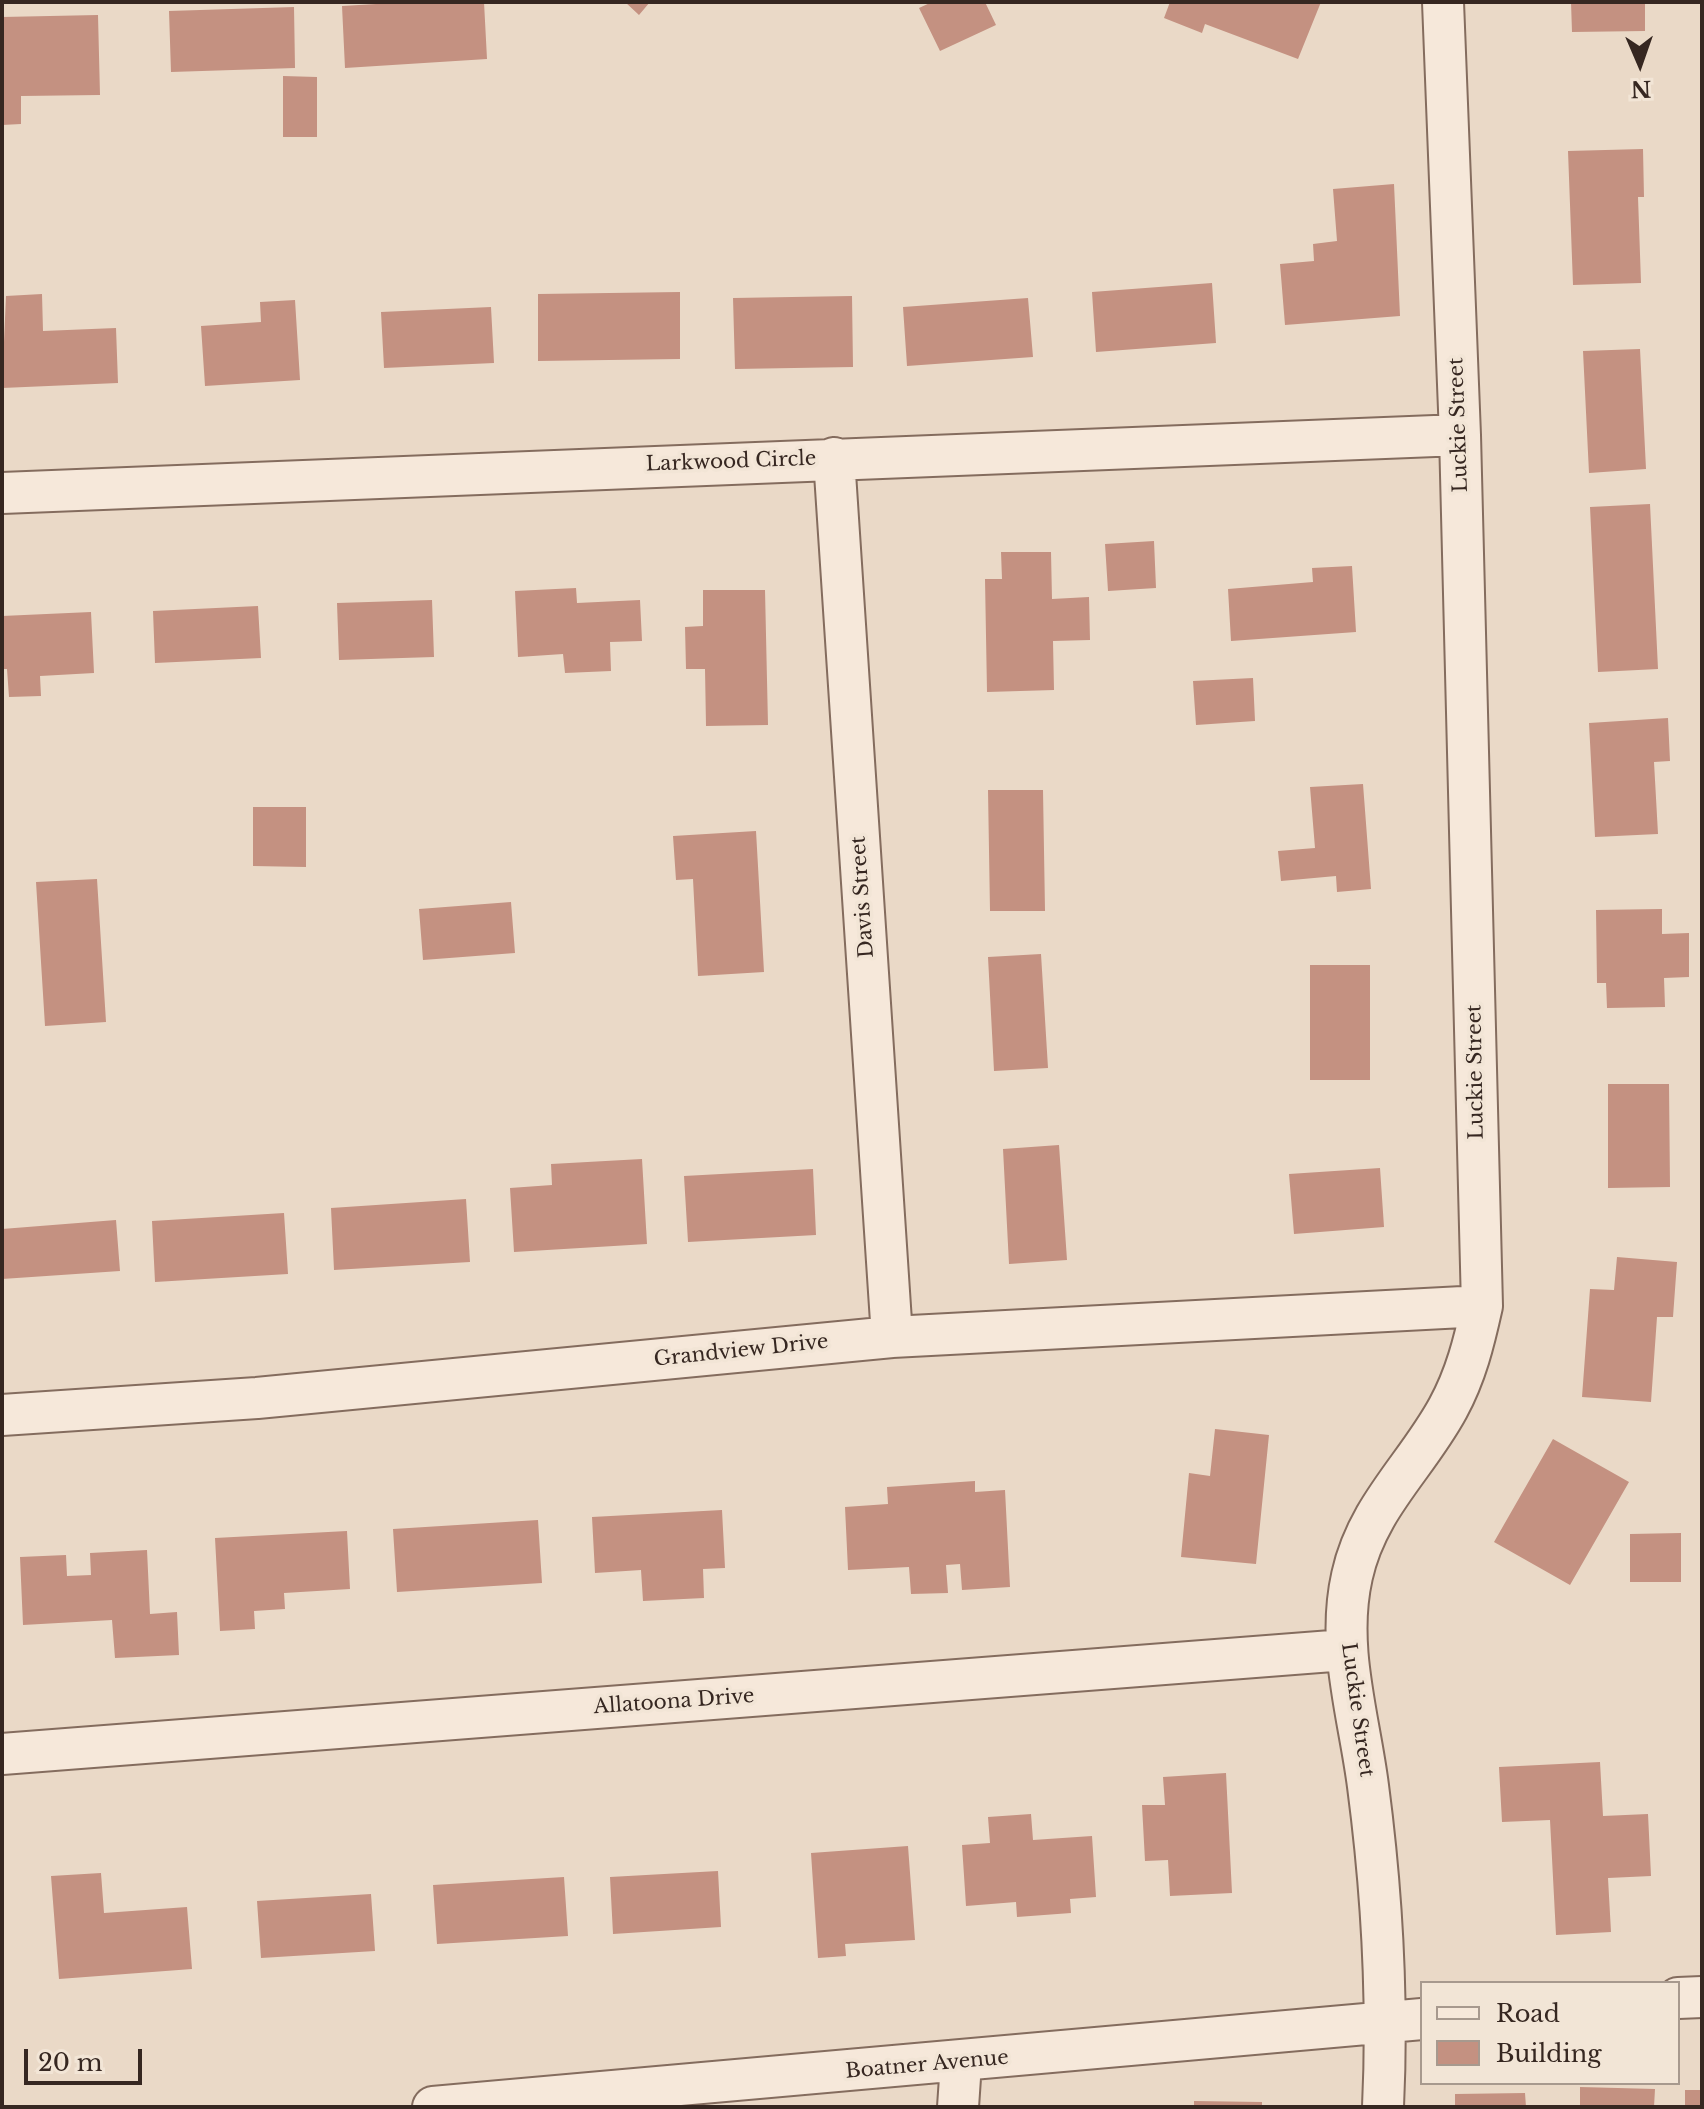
<!DOCTYPE html>
<html>
<head>
<meta charset="utf-8">
<style>
  body { margin:0 }
  #map { position:relative; width:1704px; height:2109px; overflow:hidden; background:#ead9c7; font-family:"Libre Baskerville",serif }
  canvas { display:block }
  .frame { position:absolute; inset:0; border:4px solid #362721; pointer-events:none }
  .legend { position:absolute; left:1420px; top:1981px; width:260px; height:104px; box-sizing:border-box; background:#f2e5d6; border:2px solid #a7998e; margin:0; padding:10px 14px; list-style:none; font-size:24px; color:#362721 }
  .legend li { display:flex; align-items:center; gap:16px; height:40px }
  .legend b { width:40px; border:2px solid #a7998e }
  .north { position:absolute; left:1600px; top:24px; width:80px; height:80px; -webkit-text-stroke:6px #f2e5d6; paint-order:stroke; rotate:178deg; font-size:22px; font-weight:700; line-height:32px; text-align:center; color:#362721 }
  .north::after { content:''; display:block; margin:auto; width:28px; height:36px; background:#362721; clip-path:polygon(50% 0,100% 100%,50% 72%,0 100%) }
  .scale { position:absolute; left:24px; top:2049px; width:118px; height:36px; box-sizing:border-box; border:4px solid #362721; border-top:0; padding-left:10px; font-size:24px; line-height:28px; white-space:nowrap; color:#362721; -webkit-text-stroke:6px #f2e5d6; paint-order:stroke }
</style>
</head>
<body>
<div id="map">
<canvas width="1704" height="2109"></canvas>
<div class="frame"></div>
<ul class="legend">
<li><b style="height:10px;background:#f6e8da"></b>Road</li>
<li><b style="height:22px;background:#c49181"></b>Building</li>
</ul>
<div class="north">N</div>
<div class="scale">20 m</div>
</div>
<script>
const context = document.querySelector('canvas').getContext('2d');
context.lineJoin = 'round';
function fill(path, color) {
  context.fillStyle = color;
  context.fill(path, 'evenodd');
}
function strokePath(path, color, width, dash) {
  context.strokeStyle = color;
  context.lineWidth = width;
  context.lineCap = dash ? 'butt' : 'round';
  context.setLineDash(dash || []);
  context.stroke(path);
}
function write(font, color, halo, rows, align = 'center') {
  context.font = font + ' "Libre Baskerville",serif';
  context.lineWidth = 7;
  context.setLineDash([]);
  context.textBaseline = 'middle';
  context.strokeStyle = halo;
  context.fillStyle = color;
  for (const [text, x, y, turn = 0] of rows) {
    context.save();
    context.translate(x, y);
    context.rotate((+turn || 0) * Math.PI / 180);
    context.textAlign = isNaN(turn) ? turn : align;
    if (halo) context.strokeText(text, 0, 0);
    context.fillText(text, 0, 0);
    context.restore();
  }
}
const building = new Path2D(`
  M 410,2 L 484,2 L 487,59 L 345,68 L 342,6 Z
  M 625,2 L 650,2 L 639,15 Z
  M 932,2 L 985,2 L 996,25 L 940,51 L 919,8 Z
  M 1170,2 L 1321,2 L 1298,59 L 1205,24 L 1202,33 L 1164,18 Z
  M 1571,2 L 1645,2 L 1645,31 L 1572,32 Z
  M 294,7 L 295,68 L 171,72 L 169,11 Z
  M 98,15 L 100,95 L 21,96 L 21,124 L 2,125 L 2,17 Z
  M 283,76 L 317,77 L 317,137 L 283,137 Z
  M 1643,149 L 1644,197 L 1638,197 L 1641,283 L 1573,285 L 1568,151 Z
  M 1394,184 L 1400,316 L 1285,325 L 1280,264 L 1314,261 L 1313,244 L 1337,241 L 1333,189 Z
  M 1212,283 L 1216,343 L 1096,352 L 1092,292 Z
  M 680,292 L 680,359 L 538,361 L 538,294 Z
  M 42,294 L 43,331 L 116,328 L 118,383 L 2,388 L 6,296 Z
  M 852,296 L 853,367 L 735,369 L 733,298 Z
  M 1028,298 L 1033,357 L 907,366 L 903,307 Z
  M 295,300 L 300,380 L 205,386 L 201,326 L 261,322 L 260,302 Z
  M 491,307 L 494,363 L 384,368 L 381,312 Z
  M 1640,349 L 1646,469 L 1589,473 L 1583,351 Z
  M 1650,504 L 1658,669 L 1598,672 L 1590,507 Z
  M 1154,541 L 1156,588 L 1108,591 L 1105,544 Z
  M 1001,552 L 1051,552 L 1052,599 L 1089,597 L 1090,640 L 1053,641 L 1054,690 L 987,692 L 985,579 L 1002,579 Z
  M 1352,566 L 1356,632 L 1231,641 L 1228,589 L 1313,582 L 1312,568 Z
  M 576,588 L 577,603 L 640,600 L 642,641 L 610,642 L 611,671 L 565,673 L 563,654 L 518,657 L 515,591 Z
  M 703,590 L 765,590 L 768,725 L 706,726 L 705,669 L 686,669 L 685,627 L 703,626 Z
  M 432,600 L 434,657 L 339,660 L 337,603 Z
  M 258,606 L 261,658 L 155,663 L 153,611 Z
  M 91,612 L 94,673 L 40,676 L 41,696 L 9,697 L 7,669 L 2,669 L 2,616 Z
  M 1253,678 L 1255,721 L 1196,725 L 1193,681 Z
  M 1668,718 L 1670,761 L 1654,762 L 1658,834 L 1595,837 L 1589,723 Z
  M 1363,784 L 1371,889 L 1337,892 L 1336,876 L 1281,881 L 1278,851 L 1315,848 L 1310,787 Z
  M 988,790 L 1043,790 L 1045,911 L 990,911 Z
  M 253,807 L 306,807 L 306,867 L 253,866 Z
  M 756,831 L 764,972 L 698,976 L 693,879 L 676,880 L 673,836 Z
  M 97,879 L 106,1022 L 45,1026 L 36,882 Z
  M 511,902 L 515,953 L 423,960 L 419,909 Z
  M 1662,909 L 1662,934 L 1689,933 L 1689,977 L 1664,978 L 1665,1007 L 1607,1008 L 1606,983 L 1597,983 L 1596,910 Z
  M 1041,954 L 1048,1068 L 994,1071 L 988,957 Z
  M 1310,965 L 1370,965 L 1370,1080 L 1310,1080 Z
  M 1608,1084 L 1669,1084 L 1670,1187 L 1608,1188 Z
  M 1059,1145 L 1067,1260 L 1009,1264 L 1003,1149 Z
  M 642,1159 L 647,1244 L 514,1252 L 510,1188 L 552,1185 L 551,1164 Z
  M 1380,1168 L 1384,1227 L 1294,1234 L 1289,1174 Z
  M 813,1169 L 816,1235 L 688,1242 L 684,1176 Z
  M 466,1199 L 470,1262 L 334,1270 L 331,1208 Z
  M 284,1213 L 288,1274 L 155,1282 L 152,1221 Z
  M 116,1220 L 120,1271 L 2,1279 L 2,1229 Z
  M 1617,1257 L 1677,1262 L 1673,1317 L 1657,1317 L 1651,1402 L 1582,1397 L 1590,1289 L 1614,1290 Z
  M 1215,1429 L 1269,1435 L 1256,1564 L 1181,1557 L 1189,1473 L 1210,1476 Z
  M 1553,1439 L 1629,1482 L 1570,1585 L 1494,1542 Z
  M 975,1481 L 975,1492 L 1005,1490 L 1010,1587 L 962,1590 L 960,1564 L 946,1565 L 948,1593 L 911,1594 L 909,1567 L 848,1570 L 845,1507 L 888,1504 L 887,1487 Z
  M 722,1510 L 725,1568 L 703,1569 L 704,1598 L 643,1601 L 641,1570 L 595,1573 L 592,1517 Z
  M 538,1520 L 542,1583 L 397,1592 L 393,1529 Z
  M 347,1531 L 350,1589 L 284,1593 L 285,1609 L 254,1611 L 255,1629 L 220,1631 L 215,1538 Z
  M 1681,1533 L 1681,1582 L 1630,1582 L 1630,1534 Z
  M 147,1550 L 150,1614 L 177,1612 L 179,1655 L 115,1658 L 112,1620 L 23,1625 L 20,1557 L 66,1555 L 67,1576 L 91,1575 L 90,1553 Z
  M 1600,1762 L 1603,1816 L 1648,1814 L 1651,1876 L 1608,1878 L 1611,1932 L 1556,1935 L 1550,1820 L 1502,1822 L 1499,1767 Z
  M 1226,1773 L 1232,1893 L 1170,1896 L 1168,1860 L 1145,1861 L 1142,1805 L 1165,1805 L 1163,1777 Z
  M 1031,1814 L 1033,1840 L 1092,1836 L 1096,1897 L 1070,1899 L 1071,1913 L 1017,1917 L 1016,1902 L 966,1906 L 962,1845 L 990,1843 L 988,1817 Z
  M 908,1846 L 915,1940 L 845,1944 L 846,1956 L 818,1958 L 811,1853 Z
  M 718,1871 L 721,1927 L 613,1934 L 610,1877 Z
  M 101,1873 L 104,1913 L 187,1907 L 192,1969 L 59,1979 L 51,1876 Z
  M 564,1877 L 568,1936 L 437,1944 L 433,1885 Z
  M 371,1894 L 375,1951 L 261,1958 L 257,1901 Z
  M 1580,2087 L 1655,2089 L 1654,2107 L 1580,2107 Z
  M 1685,2090 L 1702,2090 L 1702,2107 L 1685,2107 Z
  M 1525,2093 L 1526,2107 L 1455,2107 L 1455,2094 Z
  M 1194,2101 L 1262,2102 L 1262,2107 L 1194,2107 Z`);
const minor = new Path2D(`
  M 834,458 L 892,1337
  M 2,493 L 1460,435
  M 2,1415 L 257,1398 L 892,1337 L 1482,1306
  M 2,1754 L 1345,1650
  M 1678,1998 L 1702,1997
  M 433,2107 L 1422,2019
  M 958,2107 L 961,2063
  M 1383,2107 C 1388,2001 1382,1892 1368,1786 C 1359,1716 1336,1647 1352,1576 C 1367,1507 1416,1467 1448,1408 C 1466,1375 1474,1342 1482,1306 L 1460,435 L 1443,2`);
const streetNames = [
  ["Luckie Street",1459,425,-92],
  ["Larkwood Circle",731,462,-2],
  ["Davis Street",863,897,-94],
  ["Luckie Street",1476,1072,-91],
  ["Grandview Drive",741,1351,-6],
  ["Allatoona Drive",674,1702,-4],
  ["Luckie Street",1357,1710,82],
  ["Boatner Avenue",927,2065,-5]
];
fill(building, '#c49181');
strokePath(minor, '#846c5e', 44);
strokePath(minor, '#f6e8da', 40);
write('20px', '#362721', '#f2e5d6', streetNames);
</script>
</body>
</html>
